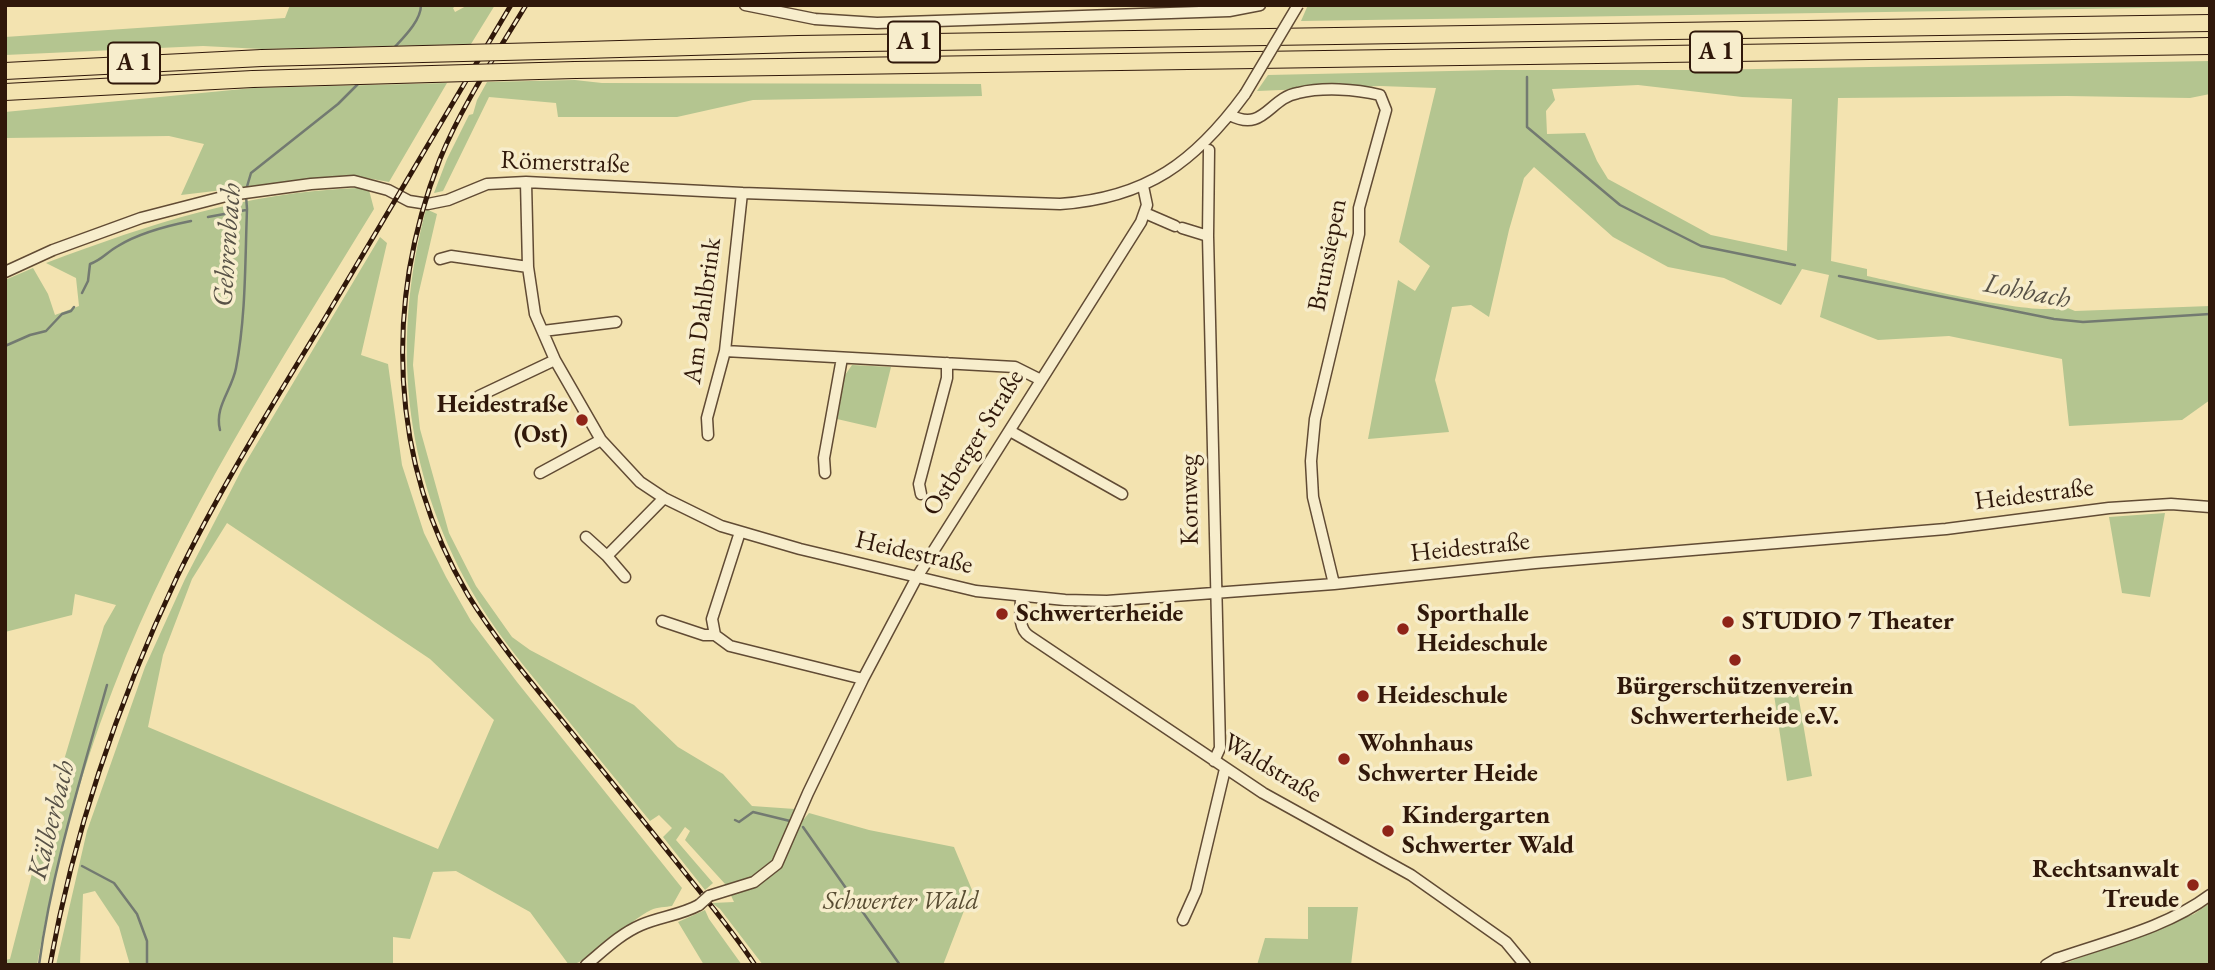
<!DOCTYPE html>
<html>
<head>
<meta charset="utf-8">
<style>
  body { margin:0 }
  #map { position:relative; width:2215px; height:970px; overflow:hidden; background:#f3e3b0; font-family:"EB Garamond",serif }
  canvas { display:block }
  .frame { position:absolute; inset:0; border:7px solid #30180a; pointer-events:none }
</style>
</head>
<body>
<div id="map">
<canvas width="2215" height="970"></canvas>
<div class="frame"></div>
</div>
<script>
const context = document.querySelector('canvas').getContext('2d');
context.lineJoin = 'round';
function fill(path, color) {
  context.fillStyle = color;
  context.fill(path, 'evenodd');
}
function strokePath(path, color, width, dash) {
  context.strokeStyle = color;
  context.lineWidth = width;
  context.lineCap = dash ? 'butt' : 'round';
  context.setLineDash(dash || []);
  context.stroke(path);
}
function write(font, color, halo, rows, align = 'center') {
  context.font = font + ' "EB Garamond",serif';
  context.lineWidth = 7;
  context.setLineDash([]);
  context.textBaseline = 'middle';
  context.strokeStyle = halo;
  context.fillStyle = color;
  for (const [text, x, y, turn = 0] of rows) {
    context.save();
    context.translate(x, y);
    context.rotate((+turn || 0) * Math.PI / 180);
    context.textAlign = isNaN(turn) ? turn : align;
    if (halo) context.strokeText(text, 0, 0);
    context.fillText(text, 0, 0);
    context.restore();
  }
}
const green = new Path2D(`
  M 290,5 L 457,5 L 453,8 L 455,12 L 468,5 L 495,5 L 471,44 L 262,49 L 203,46 L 5,55 L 5,37 L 285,18 Z
  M 1308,5 L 2210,5 L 2210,7 L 1301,21 Z
  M 2210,61 L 2210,94 L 2190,98 L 2067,96 L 1838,98 L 1831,261 L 1867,269 L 1867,276 C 1897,282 2045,320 2063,306 L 2075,311 L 2210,306 L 2210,400 L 2182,420 L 2069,426 L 2062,359 L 1949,336 L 1878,340 L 1820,317 L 1829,275 L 1802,269 L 1781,305 L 1724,278 L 1668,267 L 1613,237 L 1534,167 L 1524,178 L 1509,230 L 1489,317 L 1471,305 L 1452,307 L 1435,380 L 1449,432 L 1368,439 L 1398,280 L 1415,291 L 1430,266 L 1399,242 L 1436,88 L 1380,86 L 1257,91 L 1268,75 L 1496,70 L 1701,70 ZM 1638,85 L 1742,97 L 1792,99 L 1787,251 L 1711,235 L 1608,179 L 1597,161 L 1585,133 L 1547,134 L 1546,111 L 1555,100 L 1552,89 Z
  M 575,80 L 602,83 L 981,84 L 982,96 L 753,100 L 677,117 L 558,117 L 556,103 L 489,97 L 443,191 L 434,193 L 447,159 L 469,115 L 473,114 L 477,100 L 487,82 Z
  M 447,83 L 389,182 L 350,175 L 181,195 L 204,144 L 169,136 L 5,138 L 5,112 L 253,88 Z
  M 357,188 L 369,190 L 374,209 C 279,364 178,519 113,689 C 78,779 54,870 37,965 L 5,965 L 5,960 L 10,959 L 44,827 L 104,626 L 116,605 L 75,594 L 72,615 L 5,632 L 5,280 L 33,268 L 48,294 L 55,315 L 79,306 L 76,278 L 46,263 C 153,223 242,193 357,188 Z
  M 426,209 L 437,214 L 418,296 L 413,365 L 420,429 L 449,533 L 476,586 L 512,637 L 530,650 L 634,705 L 678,747 L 723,774 L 752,806 L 795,809 L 804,819 L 809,813 L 869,830 L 954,847 L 972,890 L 943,965 L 763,965 L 720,909 L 712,903 L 734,902 L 726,885 L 685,840 L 690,831 L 685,827 L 676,840 L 713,883 L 705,890 L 663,837 L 672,828 L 659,815 L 650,821 C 615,778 580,736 546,693 C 519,660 492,627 471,590 C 403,470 391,341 426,209 Z
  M 380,237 L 387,243 L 361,355 L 388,364 L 402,465 L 424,533 L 446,577 L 471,621 L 517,682 L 682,888 L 672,906 C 666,907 657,907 651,910 C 629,920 588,965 569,965 L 530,912 L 456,871 L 433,872 L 410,939 L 393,937 L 393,965 L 130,965 L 119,927 L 95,891 L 83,894 L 80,965 L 56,965 L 87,831 L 145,667 L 185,579 L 243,467 ZM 227,523 L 430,659 L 494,720 L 438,849 L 148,727 L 163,655 L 192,579 Z
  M 852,365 L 891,367 L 876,428 L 837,419 L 845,375 Z
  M 2165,513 L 2150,597 L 2122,593 L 2109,517 Z
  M 1796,682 L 1812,776 L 1787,781 L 1773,688 Z
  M 2210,903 L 2210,965 L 2061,965 L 2194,914 Z
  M 1308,907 L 1358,907 L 1351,965 L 1257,965 L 1265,938 L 1308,939 Z
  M 705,910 L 709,919 L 742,965 L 704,965 L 678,922 Z`);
const stream = new Path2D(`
  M 393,49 C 403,38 421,21 421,5
  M 1527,77 L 1527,127 L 1620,205 L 1701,246 L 1795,265
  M 246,190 L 251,173 L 338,104 L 358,84
  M 208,217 L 246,210
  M 1839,276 L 2054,319 L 2083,322 L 2210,314
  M 82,293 L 88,281 L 90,264 C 102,260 107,252 118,246 C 139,233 166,226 191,221
  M 5,346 L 30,335 L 46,331 L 62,314 L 71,311 L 74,307
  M 220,430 C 214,407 232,390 236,368 C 246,316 245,262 247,209 L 246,196
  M 735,820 L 739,822 L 753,812 L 790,821
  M 803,827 L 900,965
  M 82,866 L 114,883 L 137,914 L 147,941 L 147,965
  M 39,965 C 52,869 81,778 107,685`);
const minor = new Path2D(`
  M 745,5 L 815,19 L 877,23 L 1229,11 L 1260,5
  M 1230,115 C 1264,133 1269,98 1298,93 C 1323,87 1355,89 1380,95 L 1386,110 L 1359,208 L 1359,234 L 1315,419 L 1311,461 L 1313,497 L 1334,584
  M 1209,150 L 1208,236 L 1220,748 L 1214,761
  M 526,182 L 528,267 L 535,314 L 555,360 L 601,440 L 640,482 L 664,498 L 721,526 L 800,549 L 976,591 L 1065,600 L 1107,601 L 1334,584 L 1535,563 L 1946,529 L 2109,508 L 2171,504 L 2210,507
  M 1145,213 L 1175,226
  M 1182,228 L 1208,236
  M 440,259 L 451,256 L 528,267
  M 5,272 L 53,250 L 141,218 L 230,195 L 311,184 L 354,181 L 388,190 L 409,201 L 428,204 L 448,200 L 487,184 L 526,182 L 742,193 L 1060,204 C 1147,198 1195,162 1245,94
  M 543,331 L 616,322
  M 725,351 L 1015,367 L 1041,380
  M 479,396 L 555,360
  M 1010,431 L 1122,494
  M 708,435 L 707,418 L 725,351 L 742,193
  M 540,473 L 601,440
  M 825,473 L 824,458 L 842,358
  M 921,494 L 919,484 L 947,378 L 947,363
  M 740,532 L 712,619 L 715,635 L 730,646 L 863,679
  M 586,537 L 607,556
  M 625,577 L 607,556 L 664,498
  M 1021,597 C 1021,610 1017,627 1029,636 L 1263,793 L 1411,875 L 1506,942 L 1525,965
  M 662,621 L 704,635 L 715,635
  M 709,896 L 754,882 L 777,864 L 808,793 L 863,679 L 917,577 L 1141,222 L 1147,205 L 1143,186
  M 1183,920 L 1196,891 L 1225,769
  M 586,965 C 603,951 620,934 641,925 C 659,917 681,915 699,905
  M 2046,965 L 2056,959 C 2107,941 2166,928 2210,895`);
const highway = new Path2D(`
  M 584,50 L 798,44 L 2210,23
  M 575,70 L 2210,46
  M 5,71 L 262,58
  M 5,92 L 253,79`);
const rail = new Path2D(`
  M 526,5 C 496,55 462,105 440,159 C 384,302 389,461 468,595 C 494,637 526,676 557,714 C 597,764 638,814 678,864 C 704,897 732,930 755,965
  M 50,965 C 74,831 119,700 177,577 C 220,488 273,404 324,320 C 386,215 449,110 511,5`);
const minorBridge = new Path2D(`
  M 1245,94 L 1298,5
  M 699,905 L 709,896`);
const highwayBridge = new Path2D(`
  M 262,58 L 584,50
  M 253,79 L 575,70`);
const markers = [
  [582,420,7,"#8f2418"],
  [1002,614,7,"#8f2418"],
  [1728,622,7,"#8f2418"],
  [1403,629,7,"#8f2418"],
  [1735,660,7,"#8f2418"],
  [1363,696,7,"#8f2418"],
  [1344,759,7,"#8f2418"],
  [1388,831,7,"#8f2418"],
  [2193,885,7,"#8f2418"]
];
const shields = [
  [914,42,52],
  [1716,52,52],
  [134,63,52]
];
const shieldNames = [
  ["A 1",914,42],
  ["A 1",1716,52],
  ["A 1",134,63]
];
const streetNames = [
  ["Römerstraße",565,163,2],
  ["Brunsiepen",1328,255,-79],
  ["Am Dahlbrink",703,311,-82],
  ["Ostberger Straße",974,443,-58],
  ["Heidestraße",2034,495,-7],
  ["Kornweg",1190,500,-91],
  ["Heidestraße",1470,548,-6],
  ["Heidestraße",914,553,13],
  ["Waldstraße",1272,769,31]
];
const poiNames = [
  ["Heidestraße",568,405,"right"],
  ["(Ost)",568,435,"right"],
  ["Schwerterheide",1016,614],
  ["Sporthalle",1417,614],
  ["Heideschule",1417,644],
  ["STUDIO 7 Theater",1742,622],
  ["Bürgerschützenverein",1735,687,"center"],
  ["Schwerterheide e.V.",1735,717,"center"],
  ["Heideschule",1377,696],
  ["Wohnhaus",1358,744],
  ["Schwerter Heide",1358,774],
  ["Kindergarten",1402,816],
  ["Schwerter Wald",1402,846],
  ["Rechtsanwalt",2179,870,"right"],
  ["Treude",2179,900,"right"]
];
const parkNames = [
  ["Schwerter Wald",901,902]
];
const waterNames = [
  ["Gehrenbach",228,245,-86],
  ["Lohbach",2027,292,11],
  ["Kälberbach",52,820,-76]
];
fill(green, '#b4c590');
strokePath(stream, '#737a71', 2.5);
strokePath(minor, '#614b34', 13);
strokePath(highway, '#30180a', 18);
strokePath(minor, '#f7edcc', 10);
strokePath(highway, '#f3e3b0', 16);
strokePath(rail, '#30180a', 5);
strokePath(rail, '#f7edcc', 2.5, [8]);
strokePath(minorBridge, '#614b34', 13, []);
strokePath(highwayBridge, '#30180a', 18, []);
strokePath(minorBridge, '#f7edcc', 10);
strokePath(highwayBridge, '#f3e3b0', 16);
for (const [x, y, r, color] of markers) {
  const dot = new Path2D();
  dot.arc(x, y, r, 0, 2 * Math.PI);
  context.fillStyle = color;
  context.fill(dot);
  strokePath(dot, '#f7edcc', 2.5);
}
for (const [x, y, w] of shields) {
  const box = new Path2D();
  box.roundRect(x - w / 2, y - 20.5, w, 41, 5);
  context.fillStyle = '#f7edcc';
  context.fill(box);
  strokePath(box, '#30180a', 2);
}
write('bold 24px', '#30180a', null, shieldNames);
write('26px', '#30180a', '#f7edcc', streetNames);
write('bold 26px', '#30180a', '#f7edcc', poiNames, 'left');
write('italic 26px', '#584c32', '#f7edcc', parkNames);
write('italic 28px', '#575146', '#f7edcc', waterNames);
</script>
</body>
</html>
